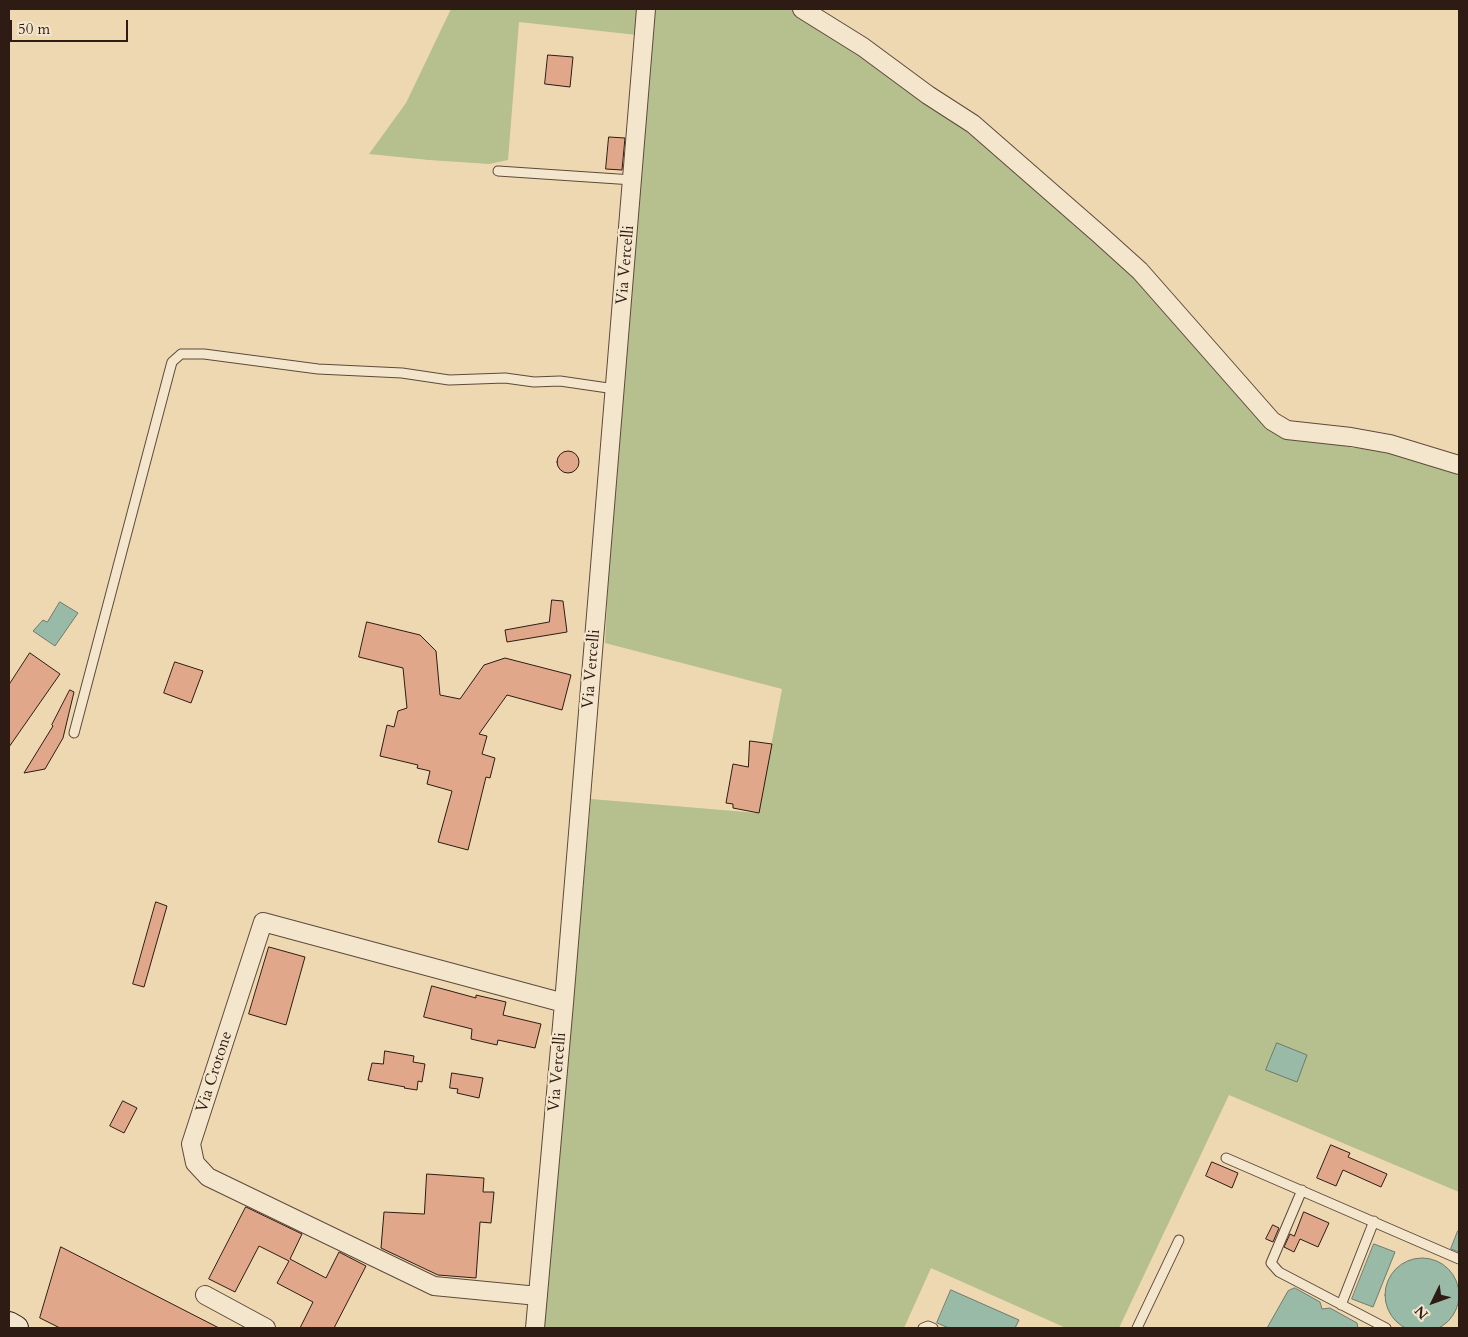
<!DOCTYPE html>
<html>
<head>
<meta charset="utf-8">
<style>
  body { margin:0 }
  #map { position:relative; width:1468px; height:1337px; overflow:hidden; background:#eed8b2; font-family:Cardo,serif }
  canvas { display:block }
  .frame { position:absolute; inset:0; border:10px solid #2e1b13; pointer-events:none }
  .north { position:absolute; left:1408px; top:1277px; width:50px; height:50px; -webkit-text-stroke:4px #f4e6cd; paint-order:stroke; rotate:228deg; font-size:14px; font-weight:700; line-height:20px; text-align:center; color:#2e1b13 }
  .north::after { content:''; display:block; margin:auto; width:18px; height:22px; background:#2e1b13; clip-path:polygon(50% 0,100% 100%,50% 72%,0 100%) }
  .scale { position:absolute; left:10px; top:20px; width:118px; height:22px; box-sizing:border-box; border:2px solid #2e1b13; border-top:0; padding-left:6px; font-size:15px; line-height:18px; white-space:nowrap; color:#2e1b13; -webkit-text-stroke:4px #f4e6cd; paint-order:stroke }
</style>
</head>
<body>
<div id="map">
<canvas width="1468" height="1337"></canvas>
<div class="frame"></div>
<div class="north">N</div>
<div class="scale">50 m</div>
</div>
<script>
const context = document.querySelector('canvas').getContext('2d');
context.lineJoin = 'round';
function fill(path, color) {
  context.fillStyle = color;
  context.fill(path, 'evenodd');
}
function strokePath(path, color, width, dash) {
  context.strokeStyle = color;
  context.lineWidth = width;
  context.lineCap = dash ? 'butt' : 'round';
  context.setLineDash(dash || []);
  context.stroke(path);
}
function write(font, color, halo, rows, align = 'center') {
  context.font = font + ' Cardo,serif';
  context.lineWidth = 4.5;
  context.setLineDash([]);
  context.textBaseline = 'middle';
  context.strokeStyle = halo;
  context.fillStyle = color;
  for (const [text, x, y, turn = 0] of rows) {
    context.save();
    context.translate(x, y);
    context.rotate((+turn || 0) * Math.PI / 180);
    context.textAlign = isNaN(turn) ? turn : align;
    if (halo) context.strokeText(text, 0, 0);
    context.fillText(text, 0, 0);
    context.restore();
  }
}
const green = new Path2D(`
  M 451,9 L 639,9 L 637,35 L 519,22 L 508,160 L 489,164 L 429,160 L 369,154 L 406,103 Z
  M 652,9 L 790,9 L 860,51 L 967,129 L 1106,252 L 1168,311 L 1274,433 L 1328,441 L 1353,448 L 1380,449 L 1459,471 L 1459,1192 L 1229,1095 L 1119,1328 L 1066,1328 L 931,1268 L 904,1328 L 544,1328 L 591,799 L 758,813 L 782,689 L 605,643 L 611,525 Z`);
const water = new Path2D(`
  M 60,602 L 78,613 L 55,646 L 33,631 L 43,620 L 47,622 Z
  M 1277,1043 L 1307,1055 L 1297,1082 L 1266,1070 Z
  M 1458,1231 L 1459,1231 L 1459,1252 L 1451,1249 Z
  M 1374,1244 L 1395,1252 L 1373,1307 L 1352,1299 Z
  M1385 1295a37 37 0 1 1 74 0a37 37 0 1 1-74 0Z
  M 1295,1288 L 1320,1302 L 1322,1309 L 1330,1308 L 1357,1323 L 1358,1328 L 1368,1328 L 1267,1328 L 1288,1291 Z
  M 951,1290 L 1019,1320 L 1015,1328 L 949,1328 L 937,1323 Z`);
const building = new Path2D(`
  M 548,55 L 573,57 L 570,87 L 545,84 Z
  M 609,137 L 625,138 L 622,170 L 606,169 Z
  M557 462a11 11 0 1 1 22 0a11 11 0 1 1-22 0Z
  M 552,600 L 563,601 L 567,632 L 507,642 L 505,630 L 549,622 Z
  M 367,622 L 420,635 L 436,651 L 440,695 L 460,699 L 484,665 L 505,658 L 571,675 L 562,710 L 507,695 L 479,734 L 487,736 L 482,754 L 495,758 L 490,778 L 486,777 L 468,850 L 438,842 L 452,791 L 427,784 L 430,771 L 417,768 L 418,765 L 380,756 L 387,725 L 394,727 L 398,711 L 407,708 L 403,668 L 359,657 Z
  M 30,653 L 60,674 L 9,747 L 9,685 Z
  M 175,662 L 203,671 L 191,703 L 164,693 Z
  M 70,690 L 74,692 L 63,738 L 45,769 L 24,773 L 53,726 L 52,725 Z
  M 750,741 L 772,744 L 759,813 L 733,808 L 733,804 L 726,803 L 733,764 L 748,767 Z
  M 156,902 L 167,906 L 144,987 L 133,984 Z
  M 269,947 L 305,957 L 286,1025 L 249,1014 Z
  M 432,986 L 476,998 L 476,995 L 506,1002 L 503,1015 L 541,1024 L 535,1048 L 498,1040 L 497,1045 L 471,1039 L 472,1029 L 424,1017 Z
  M 385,1051 L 414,1056 L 413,1062 L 425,1064 L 422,1082 L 418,1081 L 417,1090 L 404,1088 L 405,1087 L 368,1080 L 372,1063 L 383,1064 Z
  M 452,1073 L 483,1078 L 479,1098 L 457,1093 L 458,1089 L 450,1088 Z
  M 123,1101 L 137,1108 L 124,1133 L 110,1126 Z
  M 1331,1145 L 1350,1153 L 1348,1157 L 1387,1174 L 1381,1187 L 1343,1170 L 1336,1186 L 1317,1178 Z
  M 1212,1162 L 1238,1173 L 1232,1188 L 1206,1176 Z
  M 427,1174 L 484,1178 L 483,1192 L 494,1192 L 491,1223 L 480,1222 L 476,1278 L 438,1275 L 381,1248 L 384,1212 L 424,1214 Z
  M 246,1207 L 302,1234 L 290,1259 L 326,1278 L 339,1252 L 366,1266 L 334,1328 L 300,1328 L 313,1302 L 277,1283 L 289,1261 L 259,1246 L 235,1292 L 209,1279 Z
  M 1304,1212 L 1329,1223 L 1318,1247 L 1300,1239 L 1294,1252 L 1284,1247 L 1290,1234 L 1294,1236 Z
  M 1273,1225 L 1279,1228 L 1273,1242 L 1266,1239 Z
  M 61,1247 L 219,1328 L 60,1328 L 40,1318 Z`);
const lane = new Path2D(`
  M 498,171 L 633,180
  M 74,733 L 169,373 L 172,362 L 181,354 L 204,354 L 318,369 L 402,373 L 449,380 L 505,378 L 534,382 L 560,381 L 615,389
  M 1226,1158 L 1459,1259
  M 1302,1190 L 1271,1263 L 1279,1272 L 1386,1328
  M 1341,1305 L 1374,1221
  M 923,1328 L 928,1326 L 933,1328
  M 1137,1328 L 1179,1240`);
const street = new Path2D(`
  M 802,9 L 863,47 L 928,95 L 973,124 L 1099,234 L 1140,271 L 1272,421 L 1287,430 L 1351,437 L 1390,444 L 1459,465
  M 205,1295 L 266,1328
  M 538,1296 L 434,1286 L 208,1177 L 195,1163 L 191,1144 L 263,922 L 564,1003
  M 535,1328 L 564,1003 L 646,9`);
const secondary = new Path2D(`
  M 9,1324 L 16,1328`);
const streetNames = [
  ["Via Vercelli",626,265,-85],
  ["Via Vercelli",592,669,-85],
  ["Via Crotone",215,1072,-72],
  ["Via Vercelli",558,1072,-85]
];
fill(green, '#b6bf8e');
fill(water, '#9abaa8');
strokePath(water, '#6f7a6c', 1);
fill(building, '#e0a78a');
strokePath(building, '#2e1b13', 1);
strokePath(lane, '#5e4a3b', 11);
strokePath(street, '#5e4a3b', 20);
strokePath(secondary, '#2e1b13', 26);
strokePath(lane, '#f4e6cd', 9);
strokePath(street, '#f4e6cd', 18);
strokePath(secondary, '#f4e6cd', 24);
write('16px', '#2e1b13', '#f4e6cd', streetNames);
</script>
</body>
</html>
